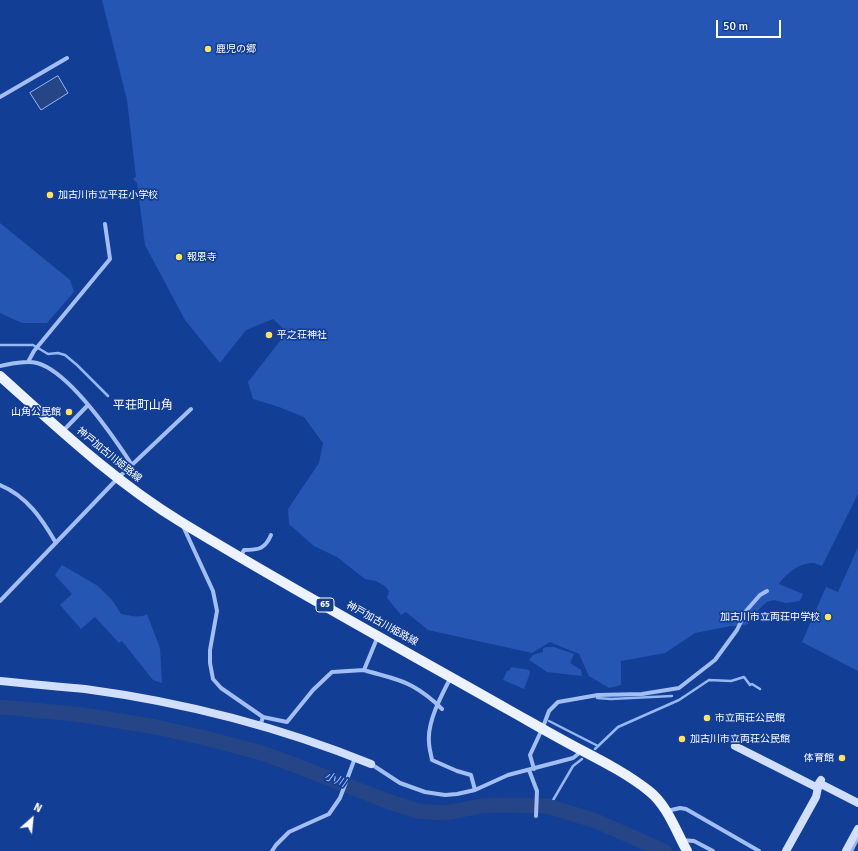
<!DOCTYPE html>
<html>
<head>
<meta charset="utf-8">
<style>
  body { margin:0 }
  #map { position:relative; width:858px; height:851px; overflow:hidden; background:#133e95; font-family:Signika,sans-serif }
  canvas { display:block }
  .north { position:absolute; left:12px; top:799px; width:40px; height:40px; -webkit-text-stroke:3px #133e95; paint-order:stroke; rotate:27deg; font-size:11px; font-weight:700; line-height:16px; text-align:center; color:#fff }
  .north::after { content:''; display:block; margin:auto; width:14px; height:18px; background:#fff; clip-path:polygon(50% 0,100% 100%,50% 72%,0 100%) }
  .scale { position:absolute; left:716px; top:20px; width:65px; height:18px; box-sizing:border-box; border:2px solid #fff; border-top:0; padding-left:5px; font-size:12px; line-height:14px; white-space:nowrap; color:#fff; -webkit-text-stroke:3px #133e95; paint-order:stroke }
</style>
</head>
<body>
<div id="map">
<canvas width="858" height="851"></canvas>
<div class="north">N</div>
<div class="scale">50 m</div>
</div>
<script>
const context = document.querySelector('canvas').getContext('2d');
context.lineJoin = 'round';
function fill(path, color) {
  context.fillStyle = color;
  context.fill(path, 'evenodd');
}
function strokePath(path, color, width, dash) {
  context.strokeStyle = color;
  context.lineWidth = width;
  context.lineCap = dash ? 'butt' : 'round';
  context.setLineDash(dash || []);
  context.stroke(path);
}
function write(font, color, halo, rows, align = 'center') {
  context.font = font + ' Signika,"Noto Sans JP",sans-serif';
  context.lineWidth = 3.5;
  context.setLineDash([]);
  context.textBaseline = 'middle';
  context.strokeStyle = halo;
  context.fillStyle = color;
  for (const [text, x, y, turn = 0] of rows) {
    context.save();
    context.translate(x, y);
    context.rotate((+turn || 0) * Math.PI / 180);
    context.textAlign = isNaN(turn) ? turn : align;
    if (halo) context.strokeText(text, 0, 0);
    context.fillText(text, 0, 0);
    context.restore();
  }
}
const green = new Path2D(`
  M 102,0 L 858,0 L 858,494 L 822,566 C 819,565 815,563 812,563 C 799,563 786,574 779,584 L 803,594 L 800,601 L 786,603 L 774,600 L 767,602 L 761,607 L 748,624 L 740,626 L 731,626 L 695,633 L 665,653 L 621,661 L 621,685 L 609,688 L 589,676 L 579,654 L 550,642 L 532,653 L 428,630 L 406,612 L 401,615 L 387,598 L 389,591 L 385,586 L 376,581 L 365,579 L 337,557 L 314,546 L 289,524 L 288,509 L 319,463 L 323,443 L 304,417 L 279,407 L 253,399 L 248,382 L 287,332 L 273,319 L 246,330 L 220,363 L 185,320 L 145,245 L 137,183 L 133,179 L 136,177 L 127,100 Z
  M 0,223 L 70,280 L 74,292 L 47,323 L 22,323 L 0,313 Z
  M 858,547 L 858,671 L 802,642 L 826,587 L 838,592 Z
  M 62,565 L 98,586 L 112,600 L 121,614 C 130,615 138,619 147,614 L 160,648 L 162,683 L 153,680 L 122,641 L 119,643 L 95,617 L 81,629 L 60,605 L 72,594 L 55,575 Z
  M 547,647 L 554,647 L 574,654 L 570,663 L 581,670 L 582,676 L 547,672 L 529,660 L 533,655 L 543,652 L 543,648 Z
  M 511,667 L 529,670 L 530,673 L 524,689 L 503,680 L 507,671 L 509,671 Z`);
const water = new Path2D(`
  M 58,76 L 68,93 L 41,110 L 30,93 Z`);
const stream = new Path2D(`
  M 0,345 L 33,345 L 48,354 L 58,353 L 65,355 L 77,365 L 108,396
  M 597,698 L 611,699 L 672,696
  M 549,721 L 598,746
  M 595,749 L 618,727 L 679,700 L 709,680 L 731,681 L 744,677 L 750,685 L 752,684 L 760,689
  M 549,807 L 573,766 L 582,759
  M 852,851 L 858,839`);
const river = new Path2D(`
  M 0,707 L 76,714 L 156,727 L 205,738 L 262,753 L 292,764 L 387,801 L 418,811 L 442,813 L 456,811 L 481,806 L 498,805 L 547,806 L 596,821 L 664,851`);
const street = new Path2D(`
  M 0,97 L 67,58
  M 28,362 L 34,351 L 110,259 L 105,224
  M 0,366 C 11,364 25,360 37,363 C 70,372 113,436 132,465
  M 63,431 L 88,405
  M 0,485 C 27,496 42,519 56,543
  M 183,526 L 213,591 L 217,611 L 210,650 L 210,663 L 213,679 L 221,688 L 263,717 L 260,726
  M 241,556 L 244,550 C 259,550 265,549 271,535
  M 0,601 L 118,478 L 191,409
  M 364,670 C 379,675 398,678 412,686 C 423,692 433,700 442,709
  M 451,677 C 442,694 427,722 429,742 C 429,748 431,754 432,760 L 457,771 L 471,775 L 475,790
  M 263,717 L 287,722 L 313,690 L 332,672 L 364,670 L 378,636
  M 371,764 L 400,783 L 425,792 L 445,795 L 457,794 L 475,790 L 508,775 L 573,758 L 582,751
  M 534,769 L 530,755 L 543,727 L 549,711 L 558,702 L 598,695 L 642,694 L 679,688 L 715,660 L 737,630 L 746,611 L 760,595 L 767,591
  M 529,770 L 537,791 L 536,816
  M 667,811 L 680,808 L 686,809 L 759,851
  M 681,840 L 694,841 L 713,851
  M 272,851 L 276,845 L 289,832 L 329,814 L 340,798 L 355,758`);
const secondary = new Path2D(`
  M 0,681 C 28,684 56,686 85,689 C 182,702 280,727 371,764
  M 735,746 L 818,788
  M 819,783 L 858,803
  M 786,851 L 816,797 L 819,783 L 821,780
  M 846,851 L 858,829`);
const primary = new Path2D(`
  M 0,376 C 58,428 115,482 181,522 C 289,588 400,648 509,710 C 534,724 558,738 583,751 C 606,763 629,775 649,791 C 667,805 676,831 687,851`);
const markers = [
  [208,49,4,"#ffe263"],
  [50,195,4,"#ffe263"],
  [179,257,4,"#ffe263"],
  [269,335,4,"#ffe263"],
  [69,412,4,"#ffe263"],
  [828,617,4,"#ffe263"],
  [707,718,4,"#ffe263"],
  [682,739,4,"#ffe263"],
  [842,758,4,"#ffe263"]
];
const shields = [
  [325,605,18]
];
const shieldNames = [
  ["65",325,605]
];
const poiNames = [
  ["鹿児の郷",216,49],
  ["加古川市立平荘小学校",58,195],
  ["報恩寺",187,257],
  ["平之荘神社",277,335],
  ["山角公民館",61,412,"right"],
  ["加古川市立両荘中学校",820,617,"right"],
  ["市立両荘公民館",715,718],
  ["加古川市立両荘公民館",690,739],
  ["体育館",834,758,"right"]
];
const streetNames = [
  ["神戸加古川姫路線",109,455,39],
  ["神戸加古川姫路線",382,624,29]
];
const waterNames = [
  ["小川",335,780,21]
];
const quarterNames = [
  ["平荘町山角",143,406]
];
fill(green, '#2656b4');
fill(water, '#254587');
strokePath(water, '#94b7f6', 1);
strokePath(stream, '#94b7f6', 2.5);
strokePath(river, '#254587', 15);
strokePath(street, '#a2bef2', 4);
strokePath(secondary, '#d1dffc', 8);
strokePath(primary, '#edf2ff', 10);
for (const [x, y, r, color] of markers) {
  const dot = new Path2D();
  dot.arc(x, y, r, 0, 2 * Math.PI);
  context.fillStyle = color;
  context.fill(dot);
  strokePath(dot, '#133e95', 1.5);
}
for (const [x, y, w] of shields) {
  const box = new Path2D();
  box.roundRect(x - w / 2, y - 7, w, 14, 3);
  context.fillStyle = '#133e95';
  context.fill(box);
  strokePath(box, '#fff', 1);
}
write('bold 9px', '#fff', null, shieldNames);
write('10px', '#fff', '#133e95', poiNames, 'left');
write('10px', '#fff', '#133e95', streetNames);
write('italic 11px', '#aec9f9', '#133e95', waterNames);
write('12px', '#fff', '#133e95', quarterNames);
</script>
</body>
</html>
